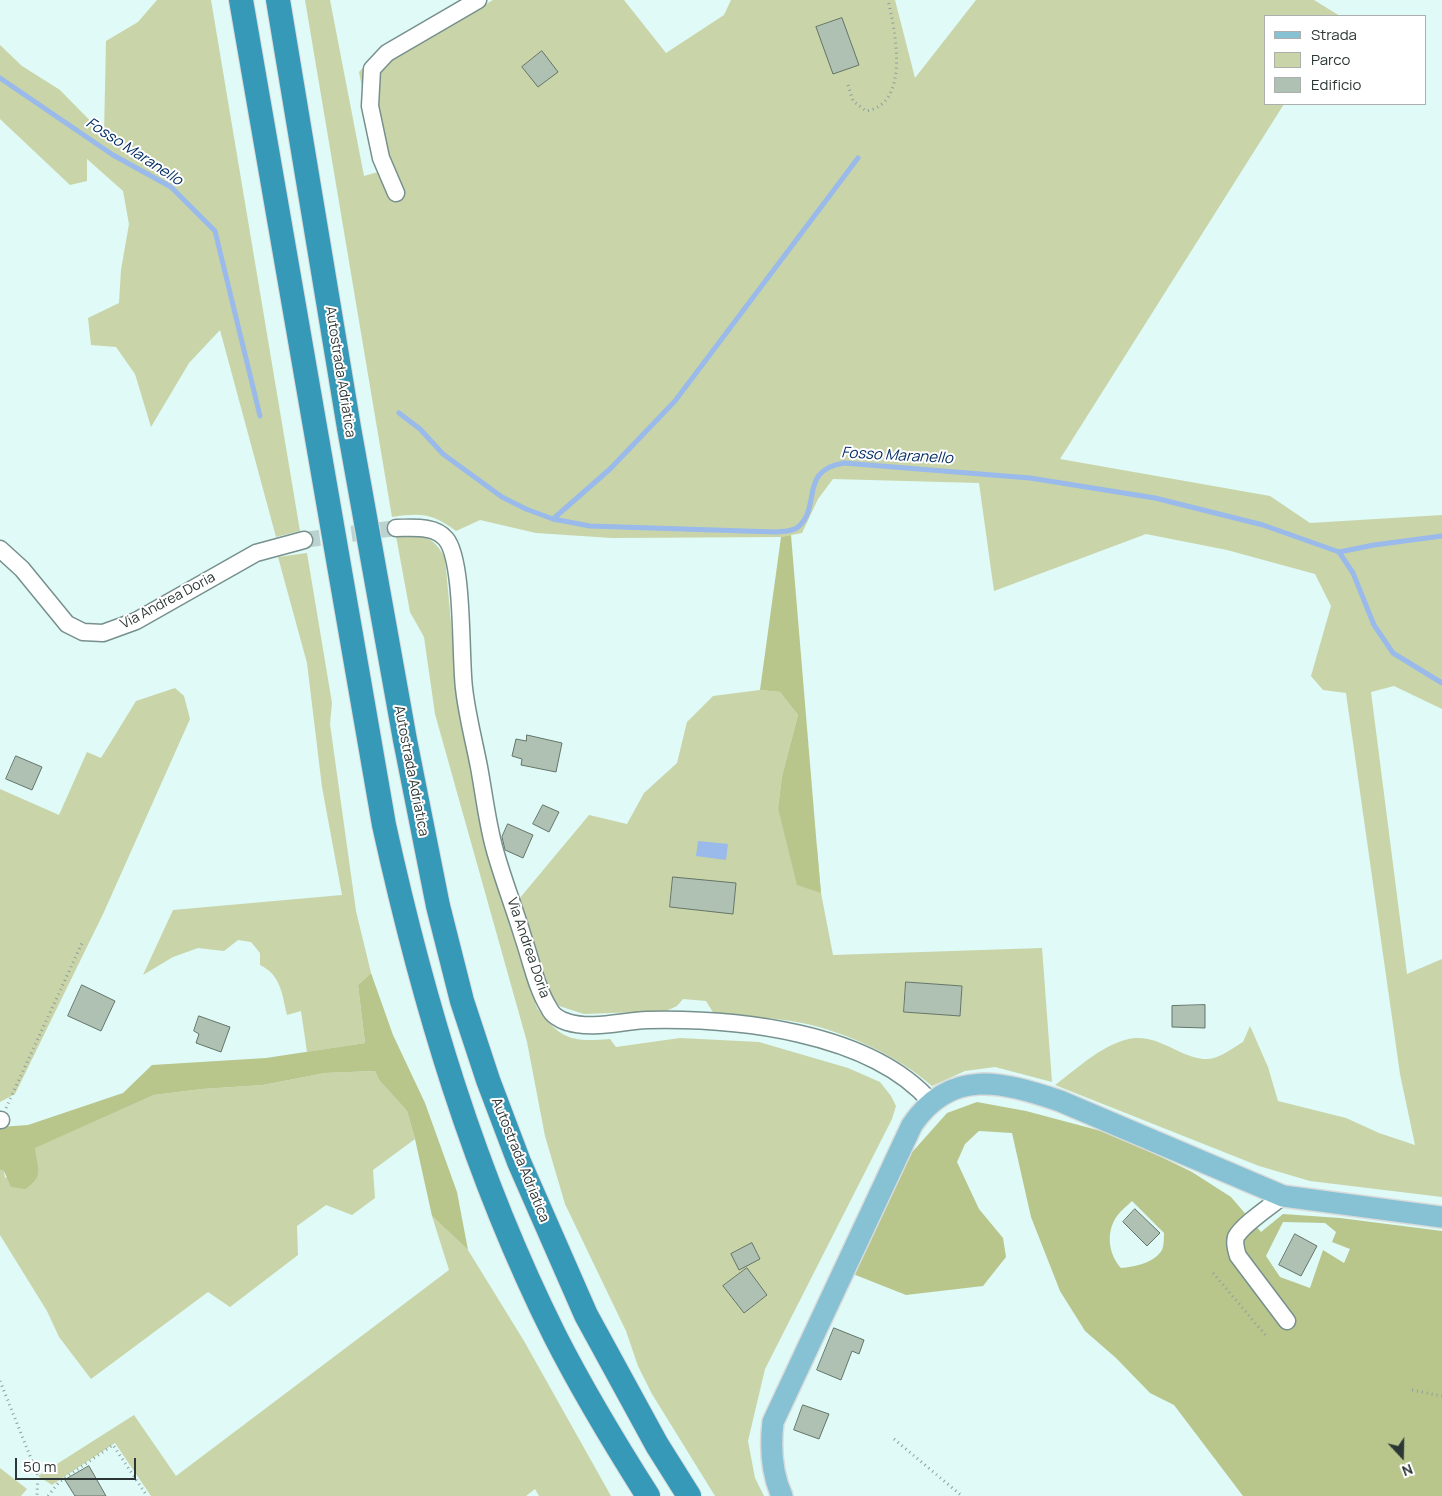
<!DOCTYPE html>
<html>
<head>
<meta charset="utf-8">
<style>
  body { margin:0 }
  #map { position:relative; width:1442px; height:1496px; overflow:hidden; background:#dffaf7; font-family:Manrope,sans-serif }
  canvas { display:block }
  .legend { position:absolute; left:1264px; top:15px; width:162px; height:90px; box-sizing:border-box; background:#fff; border:1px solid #abafae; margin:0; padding:6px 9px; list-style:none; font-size:15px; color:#2c3735 }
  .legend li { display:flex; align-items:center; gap:10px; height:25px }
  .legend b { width:25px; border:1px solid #abafae }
  .north { position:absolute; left:1377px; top:1431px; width:50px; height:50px; -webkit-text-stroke:4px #fff; paint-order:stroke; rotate:159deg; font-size:14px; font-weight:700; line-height:20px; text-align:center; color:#2c3735 }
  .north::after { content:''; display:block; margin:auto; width:18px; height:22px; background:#2c3735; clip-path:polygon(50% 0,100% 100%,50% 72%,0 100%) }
  .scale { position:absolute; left:15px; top:1458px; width:121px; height:22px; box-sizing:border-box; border:2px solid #2c3735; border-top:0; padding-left:6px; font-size:15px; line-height:18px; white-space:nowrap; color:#2c3735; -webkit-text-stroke:4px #fff; paint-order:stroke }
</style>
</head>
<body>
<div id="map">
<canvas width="1442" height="1496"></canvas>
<ul class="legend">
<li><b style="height:6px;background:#87c2d4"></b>Strada</li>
<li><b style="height:14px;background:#c9d4a8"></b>Parco</li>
<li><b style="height:14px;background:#afc1b3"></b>Edificio</li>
</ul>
<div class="north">N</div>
<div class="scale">50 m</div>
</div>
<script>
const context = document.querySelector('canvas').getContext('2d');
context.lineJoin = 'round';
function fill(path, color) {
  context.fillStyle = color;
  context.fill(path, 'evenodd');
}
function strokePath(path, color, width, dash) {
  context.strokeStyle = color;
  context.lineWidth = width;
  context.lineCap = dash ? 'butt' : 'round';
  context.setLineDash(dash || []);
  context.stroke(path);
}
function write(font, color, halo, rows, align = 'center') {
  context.font = font + ' Manrope,sans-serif';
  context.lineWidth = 4;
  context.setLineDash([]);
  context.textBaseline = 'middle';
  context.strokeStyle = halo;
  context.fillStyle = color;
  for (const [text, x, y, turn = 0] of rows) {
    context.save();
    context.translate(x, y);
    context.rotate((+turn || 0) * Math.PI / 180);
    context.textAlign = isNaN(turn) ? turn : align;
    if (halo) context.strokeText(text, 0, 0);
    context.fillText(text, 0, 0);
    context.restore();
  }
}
const green = new Path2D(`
  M 157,0 L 211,0 L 300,531 L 276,537 L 220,330 L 189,363 L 151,427 L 135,374 L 116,347 L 91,345 L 88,318 L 119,303 L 121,270 L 129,224 L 123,191 L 87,159 L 87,181 L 70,185 L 0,119 L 0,45 L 22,66 L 60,90 L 104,135 L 106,41 L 138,22 Z
  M 305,0 L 330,0 L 364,176 L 378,172 L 359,72 L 377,53 L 447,27 L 493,0 L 624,0 L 666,53 L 724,15 L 731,0 L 895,0 L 915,78 L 976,0 L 1314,0 L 1340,16 L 1266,16 L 1266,104 L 1284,104 L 1060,459 L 1270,496 L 1310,523 L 1442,515 L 1442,709 L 1394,686 L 1371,692 L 1407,974 L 1442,959 L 1442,1197 L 1310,1181 L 1259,1166 L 1055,1085 C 1078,1068 1106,1041 1135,1038 C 1162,1036 1181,1059 1208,1059 C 1219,1059 1234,1047 1243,1042 L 1250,1026 L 1268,1067 L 1278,1101 L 1346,1118 L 1379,1133 L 1415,1145 L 1400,1074 L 1346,693 L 1323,690 L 1311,676 L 1331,606 L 1315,574 L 1227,550 L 1146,534 L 994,591 L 979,483 L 833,479 L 818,499 L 802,533 L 781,537 L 612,538 L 536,533 L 480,520 L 456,531 C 432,513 421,513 392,517 Z
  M 396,536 C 422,537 432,533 445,558 L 457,688 L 489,850 L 537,1008 C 561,1040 571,1042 610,1039 L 616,1047 L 680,1038 L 759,1042 L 848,1068 L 880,1082 L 891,1096 L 896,1106 L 892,1119 L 765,1369 L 748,1441 L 755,1478 L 764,1496 L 715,1496 L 652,1394 L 638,1366 L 626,1331 L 565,1204 L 545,1136 L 527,1042 L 435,714 L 424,637 L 410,612 ZM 752,1244 L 760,1259 L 746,1266 ZM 751,1274 L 767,1295 L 744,1313 L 724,1287 Z
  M 307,553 L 332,703 L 330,724 L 356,911 L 371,973 L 358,985 L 365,1043 L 307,1052 L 301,1011 L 287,1015 C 282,994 281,975 260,965 L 260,953 L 251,942 L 238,940 L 224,951 L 198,948 L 173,957 L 143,975 L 173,910 L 342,895 L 322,787 L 307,663 L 278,557 Z
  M 175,688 L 184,696 L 190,719 L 104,912 L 15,1094 L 0,1102 L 0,789 L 59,815 L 87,752 L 101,758 L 136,701 Z
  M 760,690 L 780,692 L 798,715 L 782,776 L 778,808 L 817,848 L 821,893 L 833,955 L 1042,948 L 1052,1082 L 995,1067 L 965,1071 L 932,1086 C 898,1056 846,1032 802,1023 C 773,1017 743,1017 714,1014 L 706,1001 L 683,999 L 677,1006 L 666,1011 L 584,1014 L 559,1006 L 547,987 L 519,899 L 589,815 L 627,824 L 644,793 L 677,763 L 687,722 L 713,696 ZM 673,878 L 736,883 L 733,913 L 670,907 ZM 906,982 L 962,986 L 960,1016 L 904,1012 Z
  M 375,1071 L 379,1080 L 407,1111 L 415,1139 L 373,1170 L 375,1198 L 352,1215 L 326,1205 L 297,1226 L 298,1255 L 230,1307 L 208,1292 L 91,1379 L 59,1337 L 47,1311 L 0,1235 L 0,1170 L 4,1171 L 5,1178 L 36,1160 L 34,1148 L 154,1095 L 202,1089 L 263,1085 L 325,1073 Z
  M 432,1216 L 468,1250 L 524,1341 L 611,1496 L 539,1496 L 535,1489 L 526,1496 L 151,1496 L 115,1443 L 52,1485 L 38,1476 L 134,1415 L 176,1476 L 449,1270 Z
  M 0,1468 L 27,1489 L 21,1496 L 0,1496 Z`);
const forest = new Path2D(`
  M 791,535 L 817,848 L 821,893 L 797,885 L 778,808 L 782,776 L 798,715 L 780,692 L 760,690 L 781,537 Z
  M 371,973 L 393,1035 L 425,1103 L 457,1192 L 468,1250 L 432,1216 L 415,1139 L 407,1111 L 379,1080 L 375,1071 L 325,1073 L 263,1085 L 202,1089 L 154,1095 L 35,1148 C 37,1169 45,1176 25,1189 L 11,1187 L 4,1171 L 0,1170 L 0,1127 L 28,1125 L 123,1093 L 152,1065 L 266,1058 L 365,1043 L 358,985 Z
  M 977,1102 L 1026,1111 L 1116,1135 L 1192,1172 L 1231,1197 L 1261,1232 L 1283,1214 L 1340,1218 L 1442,1231 L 1442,1496 L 1243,1496 L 1174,1405 L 1150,1393 L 1116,1358 L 1085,1331 L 1060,1291 L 1031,1217 L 1012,1133 L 979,1131 L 965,1144 L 957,1162 L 979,1209 L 1003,1238 L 1006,1257 L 983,1286 L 906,1295 L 853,1274 L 906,1159 L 947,1113 ZM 1132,1201 L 1164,1233 C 1164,1238 1164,1245 1162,1250 C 1154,1263 1134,1267 1121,1268 C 1109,1255 1106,1235 1115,1219 C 1119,1212 1127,1206 1132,1201 ZM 1283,1222 L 1325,1223 L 1336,1232 L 1332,1242 L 1350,1249 L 1344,1263 L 1323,1250 L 1310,1288 L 1280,1277 L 1266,1256 Z`);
const water = new Path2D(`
  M 698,841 L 728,844 L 726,860 L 696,856 Z`);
const stream = new Path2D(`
  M 0,78 L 113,155 L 171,187 L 215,231 L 260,416
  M 399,413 L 420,429 L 443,454 L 502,497 L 526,509 L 553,519 L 590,526 L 776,532 C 783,531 792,532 798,527 C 822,507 798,470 844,463 L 1030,478 L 1155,498 L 1263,525 L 1339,552 L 1374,545 L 1442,536
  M 553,519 L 610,469 L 675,401 L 858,158
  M 1339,552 L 1353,573 L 1374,625 L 1393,653 L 1442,683`);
const building = new Path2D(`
  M 842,18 L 859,65 L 833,74 L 816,27 Z
  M 542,51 L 558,72 L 538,87 L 522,67 Z
  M 527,735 L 562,743 L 556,772 L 521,765 L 522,759 L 512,756 L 516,739 L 526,741 Z
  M 16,756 L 42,767 L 32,790 L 6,779 Z
  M 543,805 L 559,812 L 549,832 L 533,824 Z
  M 508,824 L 533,835 L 523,858 L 505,850 L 502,837 Z
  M 673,877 L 736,883 L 733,914 L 670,907 Z
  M 906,982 L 962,986 L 960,1016 L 904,1012 Z
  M 82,985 L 115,1001 L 101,1031 L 68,1016 Z
  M 1205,1005 L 1205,1028 L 1172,1027 L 1172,1006 Z
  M 199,1016 L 230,1027 L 221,1052 L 196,1043 L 199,1034 L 194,1031 Z
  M 1135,1209 L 1160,1233 L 1147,1246 L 1123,1222 Z
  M 1295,1234 L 1317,1246 L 1301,1276 L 1279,1265 Z
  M 752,1243 L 760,1259 L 739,1270 L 731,1254 Z
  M 747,1268 L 767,1295 L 744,1313 L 723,1286 Z
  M 834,1328 L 864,1340 L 859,1354 L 852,1351 L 841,1380 L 817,1370 Z
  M 803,1405 L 829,1414 L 819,1439 L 794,1430 Z
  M 89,1466 L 106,1496 L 75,1496 L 65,1480 Z`);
const minorTunnel = new Path2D(`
  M 304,540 L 396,528`);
const path = new Path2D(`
  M 848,85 L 853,101 L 866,111 C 911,104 895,30 888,0
  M 6,1108 L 83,941
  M 1213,1273 L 1267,1337
  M 0,1381 L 38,1476 L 37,1496
  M 1412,1390 L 1442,1396
  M 894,1439 L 962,1496
  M 48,1496 L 59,1482 L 113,1445 L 147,1496`);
const minor = new Path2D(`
  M 396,193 L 381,158 L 370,106 L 372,69 L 387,53 L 478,0
  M 396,528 C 412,528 435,525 446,539 C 464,561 460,656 464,688 C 467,715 474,741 479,767 C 484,794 487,821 494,847 C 502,877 514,907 523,937 C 531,960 536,987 549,1008 C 552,1015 560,1020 567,1022 C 592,1030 622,1021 647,1020 C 735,1018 869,1031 931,1102
  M 0,549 L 22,569 L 67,624 L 83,632 L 103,633 L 136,621 L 256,553 L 304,540
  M 0,1120 L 1,1120
  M 1283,1196 C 1271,1206 1243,1224 1236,1237 C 1234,1243 1236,1250 1238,1256 L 1287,1321`);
const major = new Path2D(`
  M 782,1496 C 771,1472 770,1448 773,1422 L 912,1125 C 951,1067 1003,1082 1060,1101 L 1283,1196 L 1442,1217`);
const highway = new Path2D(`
  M 241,0 L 384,825 C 423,1002 474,1174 555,1336 C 583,1391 615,1444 648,1496
  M 278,0 L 349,428 L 405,740 L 438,906 L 462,1001 L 488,1080 L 519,1162 L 586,1315 L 657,1445 L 689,1496`);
const streetNames = [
  ["Autostrada Adriatica",340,372,81],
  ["Via Andrea Doria",168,601,-28],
  ["Autostrada Adriatica",411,771,79],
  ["Via Andrea Doria",528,948,71],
  ["Autostrada Adriatica",520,1160,68]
];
const waterNames = [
  ["Fosso Maranello",134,152,33],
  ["Fosso Maranello",897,456,3]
];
fill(green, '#c9d4a8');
fill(forest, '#b8c68c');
fill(water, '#99baeb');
strokePath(stream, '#99baeb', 5);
fill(building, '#afc1b3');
strokePath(building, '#647568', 1);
strokePath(minorTunnel, '#bbd3d0', 16, [16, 8]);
strokePath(minor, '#77908d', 19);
strokePath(major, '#d9dbdb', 24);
strokePath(highway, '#d9dbdb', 26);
strokePath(path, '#8c9f9d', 3, [1, 4]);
strokePath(minor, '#fff', 16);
strokePath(major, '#87c2d4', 21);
strokePath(highway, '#3799b8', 24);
write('14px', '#2c3735', '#fff', streetNames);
write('italic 15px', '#042e66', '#fff', waterNames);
</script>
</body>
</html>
